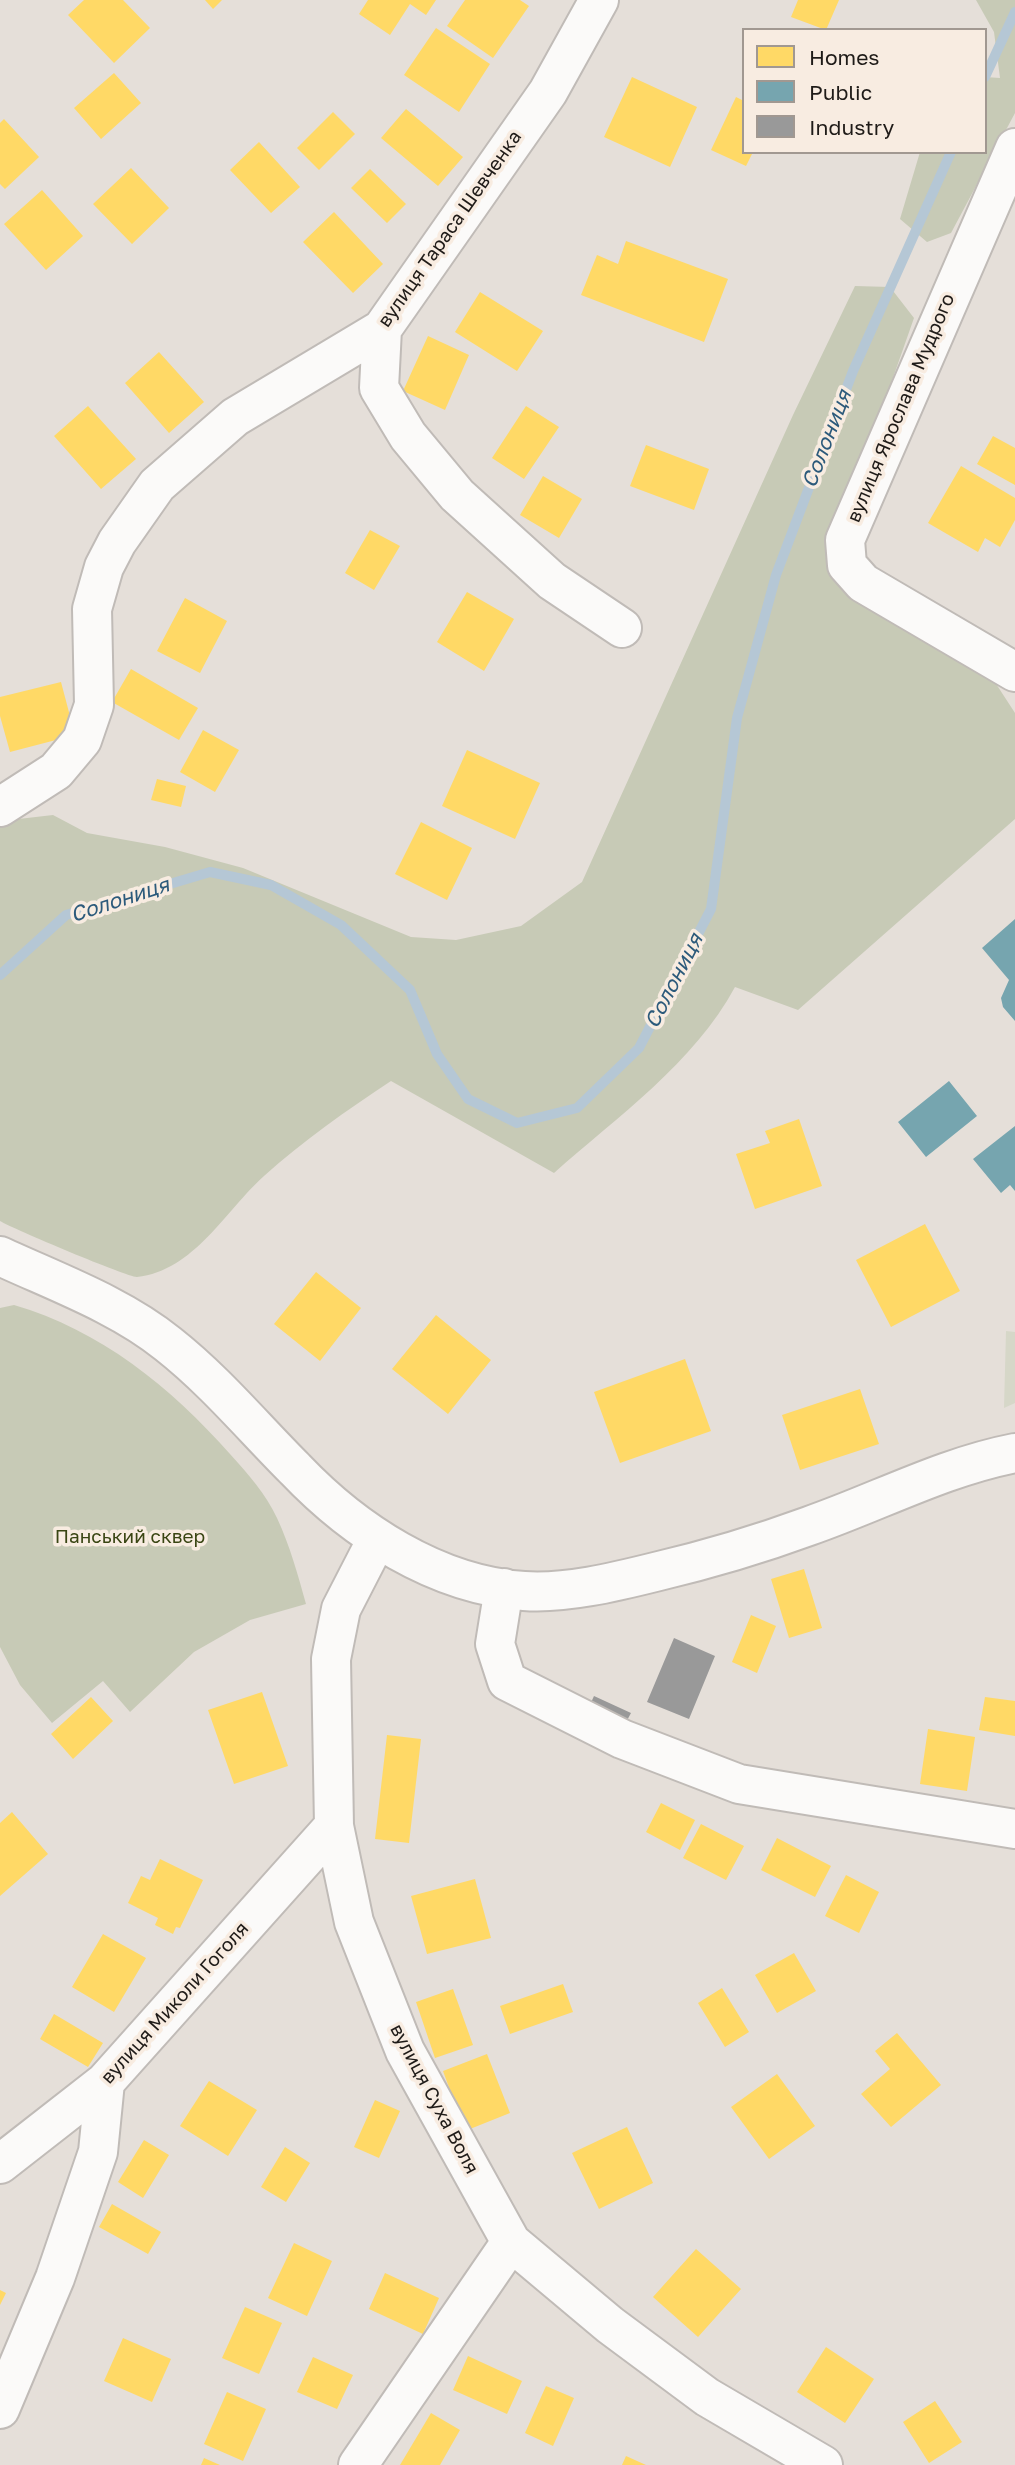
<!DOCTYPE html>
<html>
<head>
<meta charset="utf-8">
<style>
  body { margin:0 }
  #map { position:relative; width:1015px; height:2465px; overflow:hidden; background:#e5dfd9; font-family:"Golos Text",sans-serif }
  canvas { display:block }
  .legend { position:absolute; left:742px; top:28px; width:245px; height:126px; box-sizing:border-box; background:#f8ece1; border:2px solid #a19891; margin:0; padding:9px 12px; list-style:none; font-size:21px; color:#1f1b18 }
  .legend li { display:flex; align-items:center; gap:14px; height:35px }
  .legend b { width:35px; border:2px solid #a19891 }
</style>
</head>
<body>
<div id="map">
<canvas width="1015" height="2465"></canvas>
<ul class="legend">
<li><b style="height:19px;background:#ffd966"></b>Homes</li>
<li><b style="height:19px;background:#76a5af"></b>Public</li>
<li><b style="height:19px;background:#999"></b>Industry</li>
</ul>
</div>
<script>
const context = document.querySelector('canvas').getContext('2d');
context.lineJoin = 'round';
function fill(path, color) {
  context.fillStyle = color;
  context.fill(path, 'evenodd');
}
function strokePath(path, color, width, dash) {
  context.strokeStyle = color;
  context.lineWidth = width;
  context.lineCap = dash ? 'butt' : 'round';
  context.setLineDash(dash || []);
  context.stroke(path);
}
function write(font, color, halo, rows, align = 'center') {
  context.font = font + ' "Golos Text",sans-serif';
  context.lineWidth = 7;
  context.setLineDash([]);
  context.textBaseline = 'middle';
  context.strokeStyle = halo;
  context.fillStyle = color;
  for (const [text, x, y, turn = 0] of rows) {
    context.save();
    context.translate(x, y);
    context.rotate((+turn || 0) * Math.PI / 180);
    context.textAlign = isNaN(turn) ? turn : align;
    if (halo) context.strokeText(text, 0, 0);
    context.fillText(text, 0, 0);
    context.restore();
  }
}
const green = new Path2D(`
  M 1006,1331 L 1015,1332 L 1015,1403 L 1004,1408 Z`);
const forest = new Path2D(`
  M 976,0 L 1015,0 L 1015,113 L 951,233 L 927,242 L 900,219 L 920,152 L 985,152 L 985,77 L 1000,78 L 994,32 Z
  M 855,286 L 890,287 L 914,318 L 838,534 L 989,673 L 1015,713 L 1015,819 L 798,1010 L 735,987 C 694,1063 618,1116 554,1173 L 391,1081 C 347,1110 303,1141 264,1176 C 226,1210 194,1271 137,1277 C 130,1278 13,1229 0,1221 L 0,827 L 10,820 L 53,815 L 87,833 L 165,847 L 243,868 L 411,937 L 456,940 L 521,926 L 582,882 L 793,415 Z
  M 14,1305 C 100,1330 171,1387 230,1454 C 248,1474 266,1494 277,1518 C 290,1546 298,1575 306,1604 L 250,1620 L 194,1652 L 130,1712 L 103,1681 L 52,1723 L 20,1685 L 0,1647 L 0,1308 Z`);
const homes = new Path2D(`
  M 84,0 L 123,0 L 150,28 L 114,63 L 68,15 Z
  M 205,0 L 222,0 L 213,9 Z
  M 368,0 L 436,0 L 426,15 L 410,4 L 390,35 L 359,14 Z
  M 465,0 L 520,0 L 529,6 L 493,58 L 447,26 Z
  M 798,0 L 839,0 L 826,30 L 791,17 Z
  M 436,28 L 490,64 L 459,112 L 404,75 Z
  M 114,73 L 141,103 L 101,139 L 74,108 Z
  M 632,77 L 697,107 L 670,167 L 604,137 Z
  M 736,97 L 744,101 L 744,152 L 753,152 L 746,166 L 711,150 Z
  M 406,109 L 463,157 L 438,186 L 381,138 Z
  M 333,112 L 355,134 L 319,170 L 297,148 Z
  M 4,119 L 39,157 L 5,189 L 0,184 L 0,123 Z
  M 259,142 L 300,187 L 271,213 L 230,170 Z
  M 131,168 L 169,208 L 132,244 L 93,204 Z
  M 370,169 L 406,204 L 387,223 L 351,188 Z
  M 42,190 L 83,236 L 46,270 L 4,224 Z
  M 334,212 L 383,264 L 353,293 L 303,242 Z
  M 626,241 L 728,279 L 704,342 L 581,295 L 597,255 L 618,264 Z
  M 480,292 L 543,331 L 517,371 L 455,332 Z
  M 428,336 L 469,355 L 445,410 L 403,391 Z
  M 159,352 L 204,402 L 169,433 L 125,383 Z
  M 88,406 L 136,459 L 101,489 L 54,436 Z
  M 526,406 L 559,427 L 524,479 L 492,458 Z
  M 993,436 L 1015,448 L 1015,485 L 977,464 Z
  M 646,445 L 709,469 L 694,510 L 630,486 Z
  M 961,466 L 1015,498 L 1015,520 L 1000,547 L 985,538 L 978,552 L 928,523 Z
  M 543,476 L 582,499 L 559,538 L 520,515 Z
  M 370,530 L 400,546 L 374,590 L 345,573 Z
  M 467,592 L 514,619 L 484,671 L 437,642 Z
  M 185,598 L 227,621 L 200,673 L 157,651 Z
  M 131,669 L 198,708 L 179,740 L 112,702 Z
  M 61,682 L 75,735 L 10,752 L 0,716 L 0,697 Z
  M 203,730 L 239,750 L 215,792 L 180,772 Z
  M 467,750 L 540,783 L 515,839 L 442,806 Z
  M 157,779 L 186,786 L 181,807 L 151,800 Z
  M 421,822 L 472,848 L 447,900 L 395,874 Z
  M 799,1119 L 822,1186 L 755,1209 L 736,1154 L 770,1143 L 765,1131 Z
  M 925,1224 L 960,1291 L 891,1327 L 856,1260 Z
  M 316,1272 L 361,1308 L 320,1361 L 274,1324 Z
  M 436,1315 L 491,1360 L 448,1414 L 392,1369 Z
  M 685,1359 L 711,1431 L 620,1463 L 594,1392 Z
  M 860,1389 L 879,1444 L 800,1470 L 782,1415 Z
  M 804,1569 L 822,1628 L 789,1638 L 771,1579 Z
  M 751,1615 L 776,1626 L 757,1673 L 732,1662 Z
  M 262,1692 L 288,1766 L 234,1784 L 208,1710 Z
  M 91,1697 L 113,1721 L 73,1759 L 51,1734 Z
  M 985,1697 L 1015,1701 L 1015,1736 L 979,1730 Z
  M 928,1729 L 975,1737 L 967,1791 L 920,1784 Z
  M 387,1735 L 421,1739 L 409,1843 L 375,1839 Z
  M 661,1803 L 695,1820 L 680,1850 L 646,1832 Z
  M 12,1812 L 48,1854 L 0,1896 L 0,1823 Z
  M 701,1824 L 744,1846 L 726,1880 L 683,1858 Z
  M 777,1838 L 831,1866 L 815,1897 L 761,1870 Z
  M 160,1859 L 203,1880 L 180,1928 L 176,1927 L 173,1934 L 155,1925 L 158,1918 L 128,1903 L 141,1876 L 150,1880 Z
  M 846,1875 L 879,1892 L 859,1933 L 825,1916 Z
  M 475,1879 L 491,1938 L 427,1954 L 411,1896 Z
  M 103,1934 L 146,1958 L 114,2012 L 72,1987 Z
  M 794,1953 L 816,1991 L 777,2013 L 755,1975 Z
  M 563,1984 L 573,2012 L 510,2034 L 500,2006 Z
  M 722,1988 L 749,2032 L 725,2047 L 698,2003 Z
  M 453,1989 L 473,2045 L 435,2058 L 416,2002 Z
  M 54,2014 L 103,2043 L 88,2067 L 40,2039 Z
  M 897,2033 L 941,2085 L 891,2127 L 861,2094 L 890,2069 L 875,2051 Z
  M 487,2054 L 510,2113 L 465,2131 L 443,2071 Z
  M 777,2074 L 815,2126 L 769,2159 L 731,2107 Z
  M 209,2081 L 257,2110 L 228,2156 L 180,2126 Z
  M 375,2100 L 400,2111 L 379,2158 L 354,2147 Z
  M 627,2127 L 653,2183 L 599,2209 L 572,2153 Z
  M 144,2140 L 169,2155 L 143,2198 L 118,2182 Z
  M 285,2147 L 310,2163 L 286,2202 L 261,2187 Z
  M 112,2204 L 161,2232 L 148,2254 L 99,2227 Z
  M 294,2243 L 332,2261 L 307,2316 L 268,2298 Z
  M 696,2249 L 741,2289 L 698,2337 L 653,2297 Z
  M 385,2273 L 439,2298 L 423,2334 L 369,2309 Z
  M 0,2290 L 6,2293 L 0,2305 Z
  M 245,2307 L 282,2323 L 259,2374 L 222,2358 Z
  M 123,2338 L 171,2359 L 152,2402 L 104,2381 Z
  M 826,2347 L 874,2379 L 845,2423 L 797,2392 Z
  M 468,2356 L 522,2381 L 507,2414 L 453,2390 Z
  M 313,2357 L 353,2375 L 337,2409 L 297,2392 Z
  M 546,2386 L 574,2398 L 553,2446 L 525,2433 Z
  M 227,2392 L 266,2409 L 243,2461 L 204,2444 Z
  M 935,2401 L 962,2442 L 929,2463 L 903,2422 Z
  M 431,2413 L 460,2430 L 440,2465 L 400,2465 Z
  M 626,2456 L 646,2465 L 622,2465 Z
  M 204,2458 L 220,2465 L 201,2465 Z`);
const public = new Path2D(`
  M 1015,919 L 1015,1021 L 1003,1007 L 1001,998 L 1009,980 L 982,948 Z
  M 949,1081 L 977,1116 L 926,1157 L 898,1122 Z
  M 1015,1126 L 1015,1191 L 1010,1185 L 1001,1193 L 973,1159 Z`);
const industry = new Path2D(`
  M 674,1638 L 715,1656 L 689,1719 L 647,1702 Z
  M 594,1696 L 631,1713 L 624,1726 L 588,1709 Z`);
const stream = new Path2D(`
  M 985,77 L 1015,12
  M 0,975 L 66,915 L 210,872 L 271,885 L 341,925 L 410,990 L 437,1054 L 468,1099 L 517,1123 L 577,1108 L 639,1048 L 711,909 L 737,718 L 776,575 L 853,371 L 951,152`);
const minor = new Path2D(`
  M 1015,148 L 845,540 L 847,565 L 863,583 L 1015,672
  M 382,329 L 379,388 L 408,436 L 457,495 L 552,581 L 622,628
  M 0,807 L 56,771 L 82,740 L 94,705 L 92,609 L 104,567 L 117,542 L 157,485 L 235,417 L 382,329 L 548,92 L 599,0
  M 0,1256 C 56,1282 120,1305 168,1344 C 215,1381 253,1427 295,1469 C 354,1531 436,1585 524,1591 C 565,1594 615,1582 655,1572 C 706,1560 760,1544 809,1526 C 878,1502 943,1467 1015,1453
  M 377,1539 L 341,1609 L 331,1659 L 334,1826 L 354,1922 L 405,2051 L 511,2242 L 610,2325 L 707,2397 L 823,2465
  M 504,1588 L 495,1644 L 507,1681 L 622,1739 L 739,1784 L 1015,1829
  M 0,2164 L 105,2082 L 334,1826
  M 0,2409 L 55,2278 L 98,2152 L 105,2082
  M 358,2465 L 511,2242`);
const streetNames = [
  ["вулиця Тараса Шевченка",450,229,-55],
  ["вулиця Ярослава Мудрого",901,408,-67],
  ["вулиця Миколи Гоголя",175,2003,-48],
  ["вулиця Суха Воля",434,2099,62]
];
const parkNames = [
  ["Панський сквер",130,1537]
];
const waterNames = [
  ["Солониця",827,439,-69],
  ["Солониця",120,900,-18],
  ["Солониця",674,981,-63]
];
fill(green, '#d6d7c8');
fill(forest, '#c7cab6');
fill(homes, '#ffd966');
fill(public, '#76a5af');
fill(industry, '#999');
strokePath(stream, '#b5c7d5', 10);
strokePath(minor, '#c0bbb7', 42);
strokePath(minor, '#fbfaf9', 38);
write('19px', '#1f1b18', '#f8ece1', streetNames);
write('19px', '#394513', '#f8ece1', parkNames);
write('italic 21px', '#2c5a7b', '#f8ece1', waterNames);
</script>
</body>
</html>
